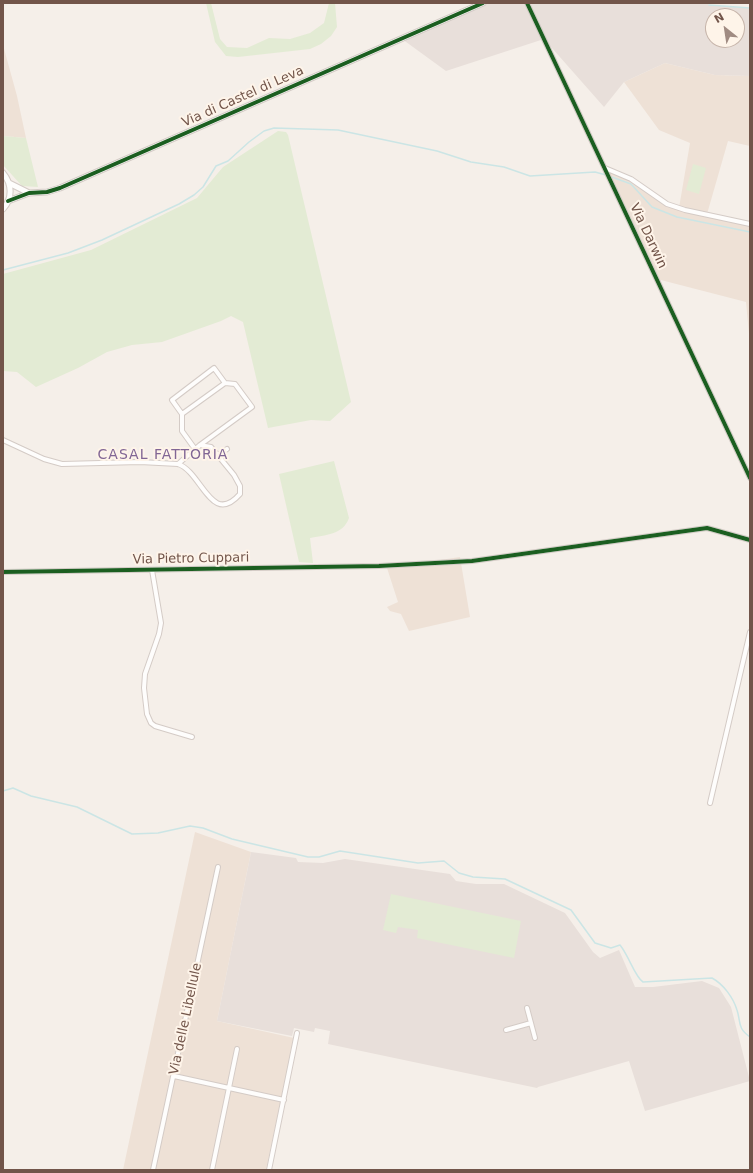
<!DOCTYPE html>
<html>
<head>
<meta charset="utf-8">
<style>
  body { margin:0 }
  #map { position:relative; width:753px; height:1173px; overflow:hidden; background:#f5efe9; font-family:"DejaVu Sans",sans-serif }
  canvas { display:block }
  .frame { position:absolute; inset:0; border:4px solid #72554a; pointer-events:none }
  .north { position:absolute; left:705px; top:8px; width:40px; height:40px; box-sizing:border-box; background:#fef4e9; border:1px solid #c6b4a9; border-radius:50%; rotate:330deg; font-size:11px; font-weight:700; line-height:16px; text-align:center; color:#72554a }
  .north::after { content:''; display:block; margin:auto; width:14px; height:18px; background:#a08b82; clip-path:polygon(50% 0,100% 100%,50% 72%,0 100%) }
</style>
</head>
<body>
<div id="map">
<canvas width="753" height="1173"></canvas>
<div class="frame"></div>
<div class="north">N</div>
</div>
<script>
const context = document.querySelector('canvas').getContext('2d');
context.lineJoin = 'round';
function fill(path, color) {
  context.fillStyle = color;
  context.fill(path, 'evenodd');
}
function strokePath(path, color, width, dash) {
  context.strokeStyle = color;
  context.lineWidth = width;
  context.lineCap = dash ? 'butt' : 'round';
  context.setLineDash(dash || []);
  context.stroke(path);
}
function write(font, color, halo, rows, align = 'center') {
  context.font = font + ' "DejaVu Sans",sans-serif';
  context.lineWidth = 4;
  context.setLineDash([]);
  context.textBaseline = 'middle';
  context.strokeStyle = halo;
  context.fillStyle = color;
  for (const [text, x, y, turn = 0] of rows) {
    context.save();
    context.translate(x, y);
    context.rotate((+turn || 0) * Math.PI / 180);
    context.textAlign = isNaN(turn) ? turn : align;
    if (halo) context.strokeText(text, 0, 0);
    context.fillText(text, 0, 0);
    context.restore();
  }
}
const residential = new Path2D(`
  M 3,45 L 17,96 L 26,138 L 3,136 Z
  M 665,63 L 715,75 L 750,76 L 750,146 L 728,141 L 707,214 L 750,224 L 750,344 L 746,302 L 657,279 L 605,168 L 631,179 L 667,204 L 679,208 L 690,143 L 659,130 L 624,82 Z
  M 460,557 L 470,617 L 409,631 L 401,614 L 390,611 L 387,607 L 398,602 L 387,568 Z
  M 195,832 L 251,852 L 217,1021 L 294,1038 L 266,1170 L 123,1170 Z`);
const industrial = new Path2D(`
  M 483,3 L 708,3 L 709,5 L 750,8 L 750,76 L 715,75 L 665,63 L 624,82 L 604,107 L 544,39 L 446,71 L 402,39 ZM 713,16 L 737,16 L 737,40 L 713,40 Z
  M 251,852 L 296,858 L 298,862 L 323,863 L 345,859 L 450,874 L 456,881 L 476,884 L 504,884 L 565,913 L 593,952 L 600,958 L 619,950 L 635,987 L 653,987 L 702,981 L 719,988 L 731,1007 L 750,1081 L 645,1111 L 629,1061 L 538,1087 L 537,1088 L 328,1044 L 330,1031 L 315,1028 L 314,1032 L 294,1028 L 292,1036 L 217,1021 Z`);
const green = new Path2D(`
  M 206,3 L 211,3 L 220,39 L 227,47 L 247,48 L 269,38 L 290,39 L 310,33 L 324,23 L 329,3 L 335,3 L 337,27 L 331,36 L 321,44 L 310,49 L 238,57 L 226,56 L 215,42 Z
  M 278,131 L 286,132 L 288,135 L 351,402 L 330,421 L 311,420 L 268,428 L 243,322 L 231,316 L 221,321 L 162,342 L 132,345 L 107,352 L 78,368 L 36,387 L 17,372 L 3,371 L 3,274 L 91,250 L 197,198 L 223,167 Z
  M 3,136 L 26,138 L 38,187 L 22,186 L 3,165 Z
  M 693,164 L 706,168 L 699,194 L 686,190 Z
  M 334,461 L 349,518 C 343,535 325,535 310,538 L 313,563 L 299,562 L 279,474 Z
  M 391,894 L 521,921 L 514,958 L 417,938 L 418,930 L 398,927 L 396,933 L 383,930 Z`);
const stream = new Path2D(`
  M 709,5 L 750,8
  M 609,176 L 631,184 L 652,207 L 677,217 L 750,232
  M 3,270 L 68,253 L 102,240 L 179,204 L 194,195 L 203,187 L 216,166 L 228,161 L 249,142 L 264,131 L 274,128 L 338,130 L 437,151 L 471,162 L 504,167 L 530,176 L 595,172 L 606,175
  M 3,791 L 13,788 L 31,796 L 77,807 L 132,834 L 158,833 L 190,826 L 203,828 L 232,839 L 308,857 L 319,857 L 340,851 L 418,863 L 444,861 L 459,873 L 473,877 L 505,879 L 571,910 L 595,943 L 611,948 L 620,945 C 629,956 635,977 643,982 L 712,978 C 723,984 733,997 737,1010 C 741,1022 737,1028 750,1037`);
const minor = new Path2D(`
  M 527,3 L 750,478
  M 605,168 L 631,179 L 667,204 L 685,210 L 750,224
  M 182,414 L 225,383
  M 3,440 L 44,459 L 62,464 L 140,462 L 178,464 C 202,472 211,527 240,494 L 240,486 L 234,475 L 211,447 L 200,445
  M 218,455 L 227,449
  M 178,464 L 200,445 L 252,407 L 235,384 L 225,383 L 214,368 L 172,400 L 182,414 L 182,431 L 195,449
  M 152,570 L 161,623 L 159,634 L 145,674 L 144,688 L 147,714 L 151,723 L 155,726 L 192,737
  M 3,572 L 379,566 L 472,561 L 707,528 L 750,540
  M 710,803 L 750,632
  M 527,1008 L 535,1038
  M 506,1030 L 531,1023
  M 174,1076 L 284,1100
  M 153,1170 L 218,867
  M 212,1170 L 237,1049
  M 269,1170 L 297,1033`);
const tertiary = new Path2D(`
  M 3,173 C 12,184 13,198 3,209
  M 9,183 L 29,193
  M 8,201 L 29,193 L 47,192 L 60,188 L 483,3`);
const cycleway = new Path2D(`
  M 527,3 L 750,478
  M 8,201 L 29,193 L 47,192 L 60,188 L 483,3
  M 3,572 L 379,566 L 472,561 L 707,528 L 750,540`);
const streetNames = [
  ["Via di Castel di Leva",243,97,-24],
  ["Via Darwin",648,236,65],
  ["Via Pietro Cuppari",191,559,-1],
  ["Via delle Libellule",186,1019,-78]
];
const neighbourhoodNames = [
  ["CASAL FATTORIA",163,455]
];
fill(residential, '#eee1d6');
fill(industrial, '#e8dfda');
fill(green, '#e3ebd4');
strokePath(stream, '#cbe5e5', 1.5);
strokePath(minor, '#d4cbc6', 6);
strokePath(tertiary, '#d4cbc6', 7);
strokePath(minor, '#fefdfc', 4);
strokePath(tertiary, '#fefdfc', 5);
strokePath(cycleway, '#1b5e20', 4);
write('13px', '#72554a', '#fef4e9', streetNames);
context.letterSpacing = '1px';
write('14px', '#816695', '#fef4e9', neighbourhoodNames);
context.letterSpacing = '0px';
</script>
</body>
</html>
